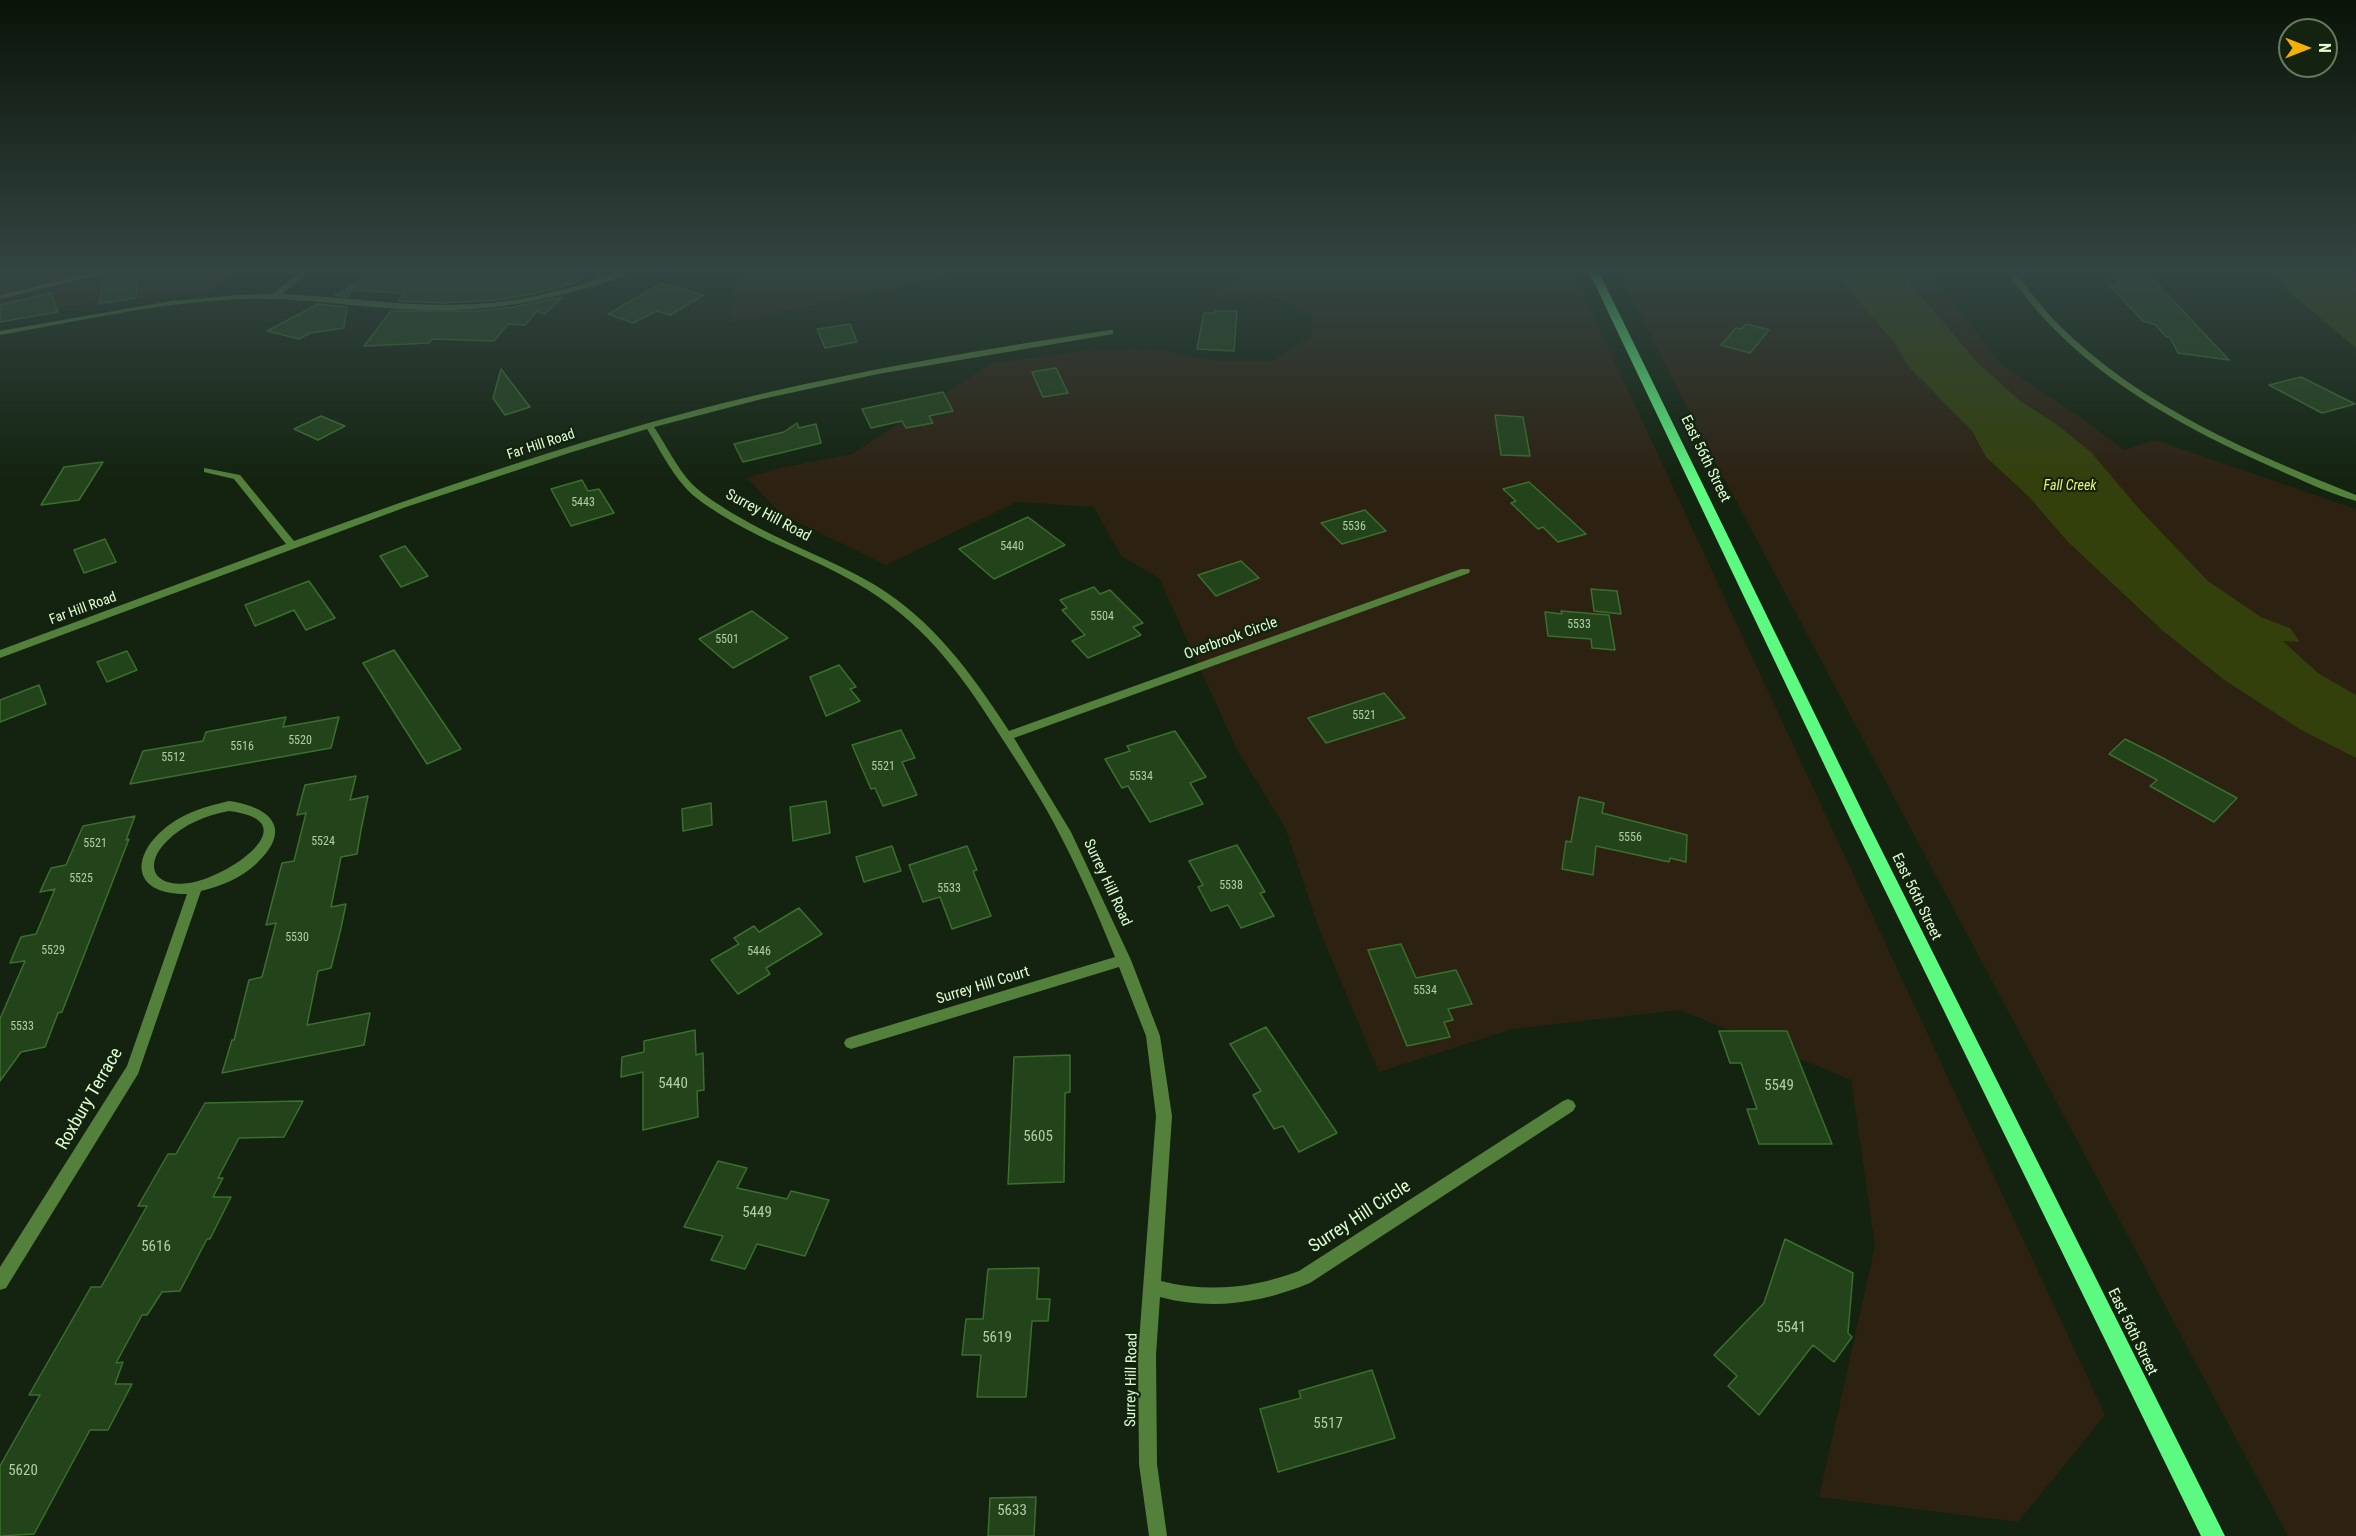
<!DOCTYPE html>
<html>
<head>
<meta charset="utf-8">
<style>
  body { margin:0 }
  #map { position:relative; width:2356px; height:1536px; overflow:hidden; background:#13230f; font-family:"Roboto Condensed",sans-serif }
  canvas { display:block }
  .north { position:absolute; left:2278px; top:18px; width:60px; height:60px; box-sizing:border-box; background:#13230f; border:2px solid #647b5d; border-radius:50%; rotate:90deg; font-size:16px; font-weight:700; line-height:24px; text-align:center; color:#defed2 }
  .north::after { content:''; display:block; margin:auto; width:21px; height:27px; background:#f5b007; clip-path:polygon(50% 0,100% 100%,50% 72%,0 100%) }
</style>
</head>
<body>
<div id="map">
<canvas width="2356" height="1536"></canvas>
<div class="north">N</div>
</div>
<script>
const context = document.querySelector('canvas').getContext('2d');
context.lineJoin = 'round';
function fill(path, color) {
  context.fillStyle = color;
  context.fill(path, 'evenodd');
}
function strokePath(path, color, width, dash) {
  context.strokeStyle = color;
  context.lineWidth = width;
  context.lineCap = dash ? 'butt' : 'round';
  context.setLineDash(dash || []);
  context.stroke(path);
}
function write(font, color, halo, rows, align = 'center') {
  context.font = font + ' "Roboto Condensed",sans-serif';
  context.lineWidth = 4.5;
  context.setLineDash([]);
  context.textBaseline = 'middle';
  context.strokeStyle = halo;
  context.fillStyle = color;
  for (const [text, x, y, turn = 0] of rows) {
    context.save();
    context.translate(x, y);
    context.rotate((+turn || 0) * Math.PI / 180);
    context.textAlign = isNaN(turn) ? turn : align;
    if (halo) context.strokeText(text, 0, 0);
    context.fillText(text, 0, 0);
    context.restore();
  }
}
const green = new Path2D(`
  M 0,270 L 240,270 L 209,292 L 0,312 Z
  M 747,270 L 973,270 L 732,322 L 734,287 Z
  M 1255,270 L 1572,270 L 2105,1415 L 2018,1522 L 1819,1497 L 1875,1246 L 1851,1080 L 1680,1010 L 1512,1029 L 1379,1072 L 1319,929 L 1285,827 L 1237,750 L 1159,578 L 1121,556 L 1094,507 L 1017,502 L 886,565 L 781,514 L 747,478 L 780,468 L 852,454 L 992,363 L 1083,351 L 1156,349 L 1213,361 L 1272,361 L 1312,336 L 1312,317 L 1277,297 L 1207,298 Z
  M 1617,270 L 1831,270 L 1893,341 L 1909,367 L 1972,431 L 1986,457 L 2029,497 L 2067,541 L 2162,630 L 2223,679 L 2301,730 L 2356,758 L 2356,1536 L 2288,1536 L 1712,456 Z
  M 1903,270 L 1928,270 L 2001,364 L 2084,420 L 2124,450 L 2155,440 L 2356,509 L 2356,695 L 2318,673 L 2282,640 L 2300,642 L 2290,628 L 2261,617 L 2208,581 L 2056,424 L 2019,400 L 1976,361 L 1917,291 Z`);
const water = new Path2D(`
  M 1831,270 L 1903,270 L 1917,291 L 1976,361 L 2019,400 L 2056,424 L 2091,452 L 2140,510 L 2208,581 L 2261,617 L 2290,628 L 2300,642 L 2283,641 L 2318,673 L 2356,695 L 2356,758 L 2301,730 L 2223,679 L 2162,630 L 2067,541 L 2029,497 L 1986,457 L 1972,431 L 1909,367 L 1893,341 Z
  M 2269,270 L 2356,270 L 2356,348 L 2289,292 Z`);
const building = new Path2D(`
  M 383,270 L 589,270 L 576,283 L 538,293 L 498,300 L 444,303 L 398,301 L 404,293 L 350,290 L 349,297 L 335,295 Z
  M 2109,272 L 2143,274 L 2148,280 L 2154,280 L 2229,360 L 2178,353 L 2170,337 L 2166,337 L 2156,325 L 2143,321 L 2109,285 L 2121,285 Z
  M 138,277 L 136,298 L 99,304 L 103,283 Z
  M 662,283 L 704,295 L 670,315 L 657,311 L 633,323 L 608,314 Z
  M 51,293 L 58,312 L 0,322 L 0,305 Z
  M 563,297 L 545,314 L 537,311 L 525,325 L 508,324 L 494,341 L 432,339 L 429,343 L 364,346 L 391,311 L 475,311 L 513,307 Z
  M 318,304 L 347,307 L 344,328 L 310,333 L 299,339 L 267,331 Z
  M 1215,311 L 1237,311 L 1234,351 L 1197,349 L 1204,313 L 1214,313 Z
  M 850,324 L 857,342 L 825,348 L 817,329 Z
  M 1746,324 L 1769,330 L 1750,353 L 1721,345 L 1736,328 L 1741,329 Z
  M 1056,368 L 1068,393 L 1043,397 L 1032,372 Z
  M 501,369 L 530,407 L 505,415 L 493,398 Z
  M 2301,377 L 2355,404 L 2322,413 L 2269,385 Z
  M 943,392 L 953,411 L 929,416 L 933,423 L 906,428 L 902,421 L 871,428 L 862,409 Z
  M 1495,415 L 1523,417 L 1530,456 L 1501,455 Z
  M 321,416 L 345,426 L 318,440 L 294,429 Z
  M 797,423 L 799,428 L 816,424 L 821,443 L 743,462 L 734,444 L 784,432 Z
  M 103,462 L 79,500 L 41,505 L 64,467 Z
  M 582,480 L 588,491 L 599,489 L 614,513 L 571,526 L 551,489 Z
  M 1529,482 L 1586,534 L 1558,542 L 1543,527 L 1538,529 L 1511,503 L 1516,501 L 1503,489 Z
  M 1365,510 L 1386,531 L 1342,544 L 1321,523 Z
  M 1028,517 L 1065,545 L 994,579 L 959,549 Z
  M 105,539 L 116,562 L 84,573 L 74,550 Z
  M 405,546 L 428,576 L 401,587 L 380,556 Z
  M 1241,561 L 1259,578 L 1216,596 L 1198,575 Z
  M 309,581 L 335,618 L 306,630 L 294,610 L 255,626 L 245,605 Z
  M 1094,587 L 1100,594 L 1110,590 L 1143,623 L 1133,627 L 1141,635 L 1088,658 L 1072,641 L 1085,635 L 1062,610 L 1067,608 L 1060,600 Z
  M 1591,589 L 1617,591 L 1621,614 L 1594,611 Z
  M 752,611 L 788,638 L 733,668 L 699,639 Z
  M 1561,611 L 1609,615 L 1615,650 L 1592,648 L 1591,639 L 1548,636 L 1545,612 L 1562,614 Z
  M 394,650 L 461,749 L 427,764 L 363,663 Z
  M 127,651 L 137,670 L 107,682 L 97,662 Z
  M 839,665 L 856,687 L 850,689 L 860,701 L 826,716 L 810,677 Z
  M 39,685 L 46,704 L 0,722 L 0,700 Z
  M 1384,693 L 1405,718 L 1326,743 L 1308,718 Z
  M 286,717 L 283,727 L 339,717 L 331,748 L 130,784 L 143,751 L 203,741 L 206,732 Z
  M 901,730 L 915,758 L 902,762 L 917,795 L 883,806 L 875,788 L 871,789 L 852,745 Z
  M 1175,731 L 1206,777 L 1190,783 L 1203,804 L 1150,822 L 1128,786 L 1122,788 L 1105,759 L 1130,751 L 1127,746 Z
  M 2125,739 L 2159,756 L 2237,798 L 2214,822 L 2150,786 L 2157,780 L 2109,754 Z
  M 356,776 L 350,800 L 368,796 L 361,830 L 357,854 L 341,857 L 331,907 L 346,904 L 341,928 L 331,968 L 318,971 L 307,1025 L 370,1013 L 364,1045 L 222,1073 L 232,1040 L 234,1040 L 249,980 L 262,977 L 276,923 L 266,925 L 282,863 L 294,861 L 306,813 L 297,815 L 305,785 Z
  M 1579,797 L 1604,803 L 1602,813 L 1687,835 L 1686,862 L 1670,858 L 1669,862 L 1660,860 L 1596,846 L 1593,875 L 1562,869 L 1566,841 L 1571,842 Z
  M 826,801 L 830,833 L 793,841 L 790,807 Z
  M 711,803 L 712,825 L 683,831 L 682,809 Z
  M 135,816 L 126,840 L 129,839 L 62,1012 L 58,1013 L 45,1047 L 21,1052 L 0,1081 L 0,1019 L 25,961 L 10,963 L 21,937 L 36,934 L 55,889 L 40,892 L 51,868 L 66,865 L 83,826 Z
  M 1237,845 L 1265,892 L 1260,893 L 1274,916 L 1241,928 L 1228,905 L 1211,911 L 1198,887 L 1203,885 L 1189,861 Z
  M 892,846 L 901,871 L 864,882 L 856,857 Z
  M 967,846 L 977,870 L 973,871 L 991,916 L 952,929 L 940,897 L 923,902 L 909,865 Z
  M 799,908 L 822,934 L 766,968 L 770,974 L 738,994 L 711,960 L 739,944 L 734,938 L 754,926 L 759,932 Z
  M 1401,944 L 1416,978 L 1456,970 L 1472,1004 L 1448,1009 L 1453,1020 L 1444,1022 L 1450,1037 L 1407,1046 L 1368,950 Z
  M 1266,1027 L 1337,1133 L 1299,1152 L 1283,1126 L 1274,1129 L 1253,1095 L 1261,1091 L 1230,1044 Z
  M 695,1030 L 696,1055 L 703,1053 L 704,1090 L 697,1091 L 698,1117 L 643,1130 L 643,1072 L 621,1077 L 622,1057 L 644,1052 L 644,1041 Z
  M 1719,1031 L 1787,1031 L 1832,1144 L 1759,1144 L 1747,1109 L 1757,1109 L 1741,1063 L 1730,1063 Z
  M 1070,1055 L 1070,1092 L 1065,1093 L 1064,1182 L 1008,1184 L 1014,1057 Z
  M 303,1101 L 284,1137 L 239,1138 L 218,1178 L 223,1178 L 213,1197 L 231,1197 L 210,1239 L 207,1239 L 180,1291 L 162,1292 L 147,1315 L 142,1315 L 116,1363 L 123,1362 L 115,1384 L 132,1384 L 108,1430 L 90,1430 L 34,1534 L 0,1536 L 0,1466 L 40,1395 L 29,1395 L 91,1287 L 101,1287 L 147,1206 L 138,1206 L 168,1154 L 176,1154 L 205,1103 Z
  M 718,1161 L 747,1168 L 737,1188 L 787,1199 L 791,1191 L 829,1200 L 805,1256 L 757,1244 L 745,1269 L 711,1260 L 723,1236 L 684,1227 Z
  M 1785,1239 L 1853,1273 L 1848,1333 L 1852,1337 L 1834,1362 L 1813,1345 L 1759,1415 L 1728,1386 L 1737,1376 L 1714,1355 L 1764,1303 Z
  M 1039,1268 L 1037,1299 L 1050,1299 L 1048,1321 L 1032,1321 L 1026,1397 L 977,1397 L 981,1355 L 962,1355 L 966,1319 L 983,1319 L 988,1269 Z
  M 1372,1370 L 1395,1438 L 1278,1472 L 1260,1409 L 1301,1398 L 1299,1391 Z
  M 1036,1497 L 1034,1536 L 988,1536 L 990,1498 Z`);
const minor = new Path2D(`
  M 103,270 L 118,270 L 0,299 L 0,295 Z
  M 303,270 L 312,270 L 282,294 C 355,297 425,311 498,302 C 525,299 553,293 579,285 C 596,280 614,270 632,270 C 614,282 588,288 568,293 C 519,306 469,312 419,310 C 360,308 302,297 243,299 C 161,302 80,321 0,335 L 0,331 L 171,301 L 240,295 L 273,294 Z
  M 2005,270 L 2013,270 C 2028,289 2043,309 2060,326 C 2142,407 2251,453 2356,495 L 2356,501 C 2324,492 2293,476 2263,463 C 2188,429 2114,389 2055,330 C 2037,312 2021,291 2005,270 Z
  M 1110,330 L 1113,330 L 1113,334 L 878,374 L 762,399 L 654,427 C 666,445 677,468 692,484 C 704,496 718,504 732,513 C 778,541 829,558 875,585 C 934,621 972,674 1009,731 L 1461,569 L 1469,569 L 1470,571 L 1469,573 L 1014,738 L 1071,832 L 1131,960 L 1160,1036 L 1172,1116 L 1161,1281 C 1208,1293 1254,1288 1299,1271 L 1563,1101 L 1568,1099 L 1573,1101 L 1576,1106 L 1573,1111 L 1310,1283 C 1261,1303 1212,1311 1160,1297 L 1156,1355 L 1157,1464 L 1167,1536 L 1149,1536 L 1139,1464 L 1138,1355 L 1156,1116 L 1146,1036 L 1119,967 L 851,1049 L 846,1047 L 844,1043 L 846,1039 L 851,1037 L 1115,957 C 1098,915 1080,873 1059,833 C 1043,801 1023,771 1003,740 C 965,680 930,629 868,590 C 822,561 770,545 723,516 C 709,507 695,499 684,486 C 669,469 659,448 647,429 L 569,453 L 406,507 L 0,658 L 0,650 L 286,544 L 234,479 L 204,472 L 204,468 L 240,475 L 294,541 C 428,492 562,445 700,409 C 835,374 973,351 1110,330 Z
  M 229,801 C 271,807 294,829 256,864 C 241,878 221,886 201,891 L 138,1074 L 6,1288 L 0,1290 L 0,1267 L 127,1066 L 187,894 C 131,895 129,855 169,825 C 186,812 208,806 229,801 ZM 229,811 C 311,821 227,878 189,883 C 155,888 142,866 167,841 C 184,824 207,815 229,811 Z`);
const primary = new Path2D(`
  M 1588,270 L 1598,270 L 1869,825 L 2225,1536 L 2201,1536 L 1853,825 Z`);
const numberNames = [
  ["5443",583,503],
  ["5536",1354,527],
  ["5440",1012,547],
  ["5504",1102,617],
  ["5533",1579,625],
  ["5501",727,640],
  ["5521",1364,716],
  ["5520",300,741],
  ["5516",242,747],
  ["5512",173,758],
  ["5521",883,767],
  ["5534",1141,777],
  ["5556",1630,838],
  ["5524",323,842],
  ["5521",95,844],
  ["5525",81,879],
  ["5538",1231,886],
  ["5533",949,889],
  ["5530",297,938],
  ["5529",53,951],
  ["5446",759,952],
  ["5534",1425,991],
  ["5533",22,1027]
];
const farStreetnames = [
  ["Far Hill Road",541,445,-18],
  ["Far Hill Road",83,609,-20]
];
const farWaternames = [
  ["Fall Creek",2070,486]
];
const streetNames = [
  ["East 56th Street",1705,459,64],
  ["Surrey Hill Road",768,516,28],
  ["Overbrook Circle",1231,639,-20],
  ["Surrey Hill Road",1107,883,65],
  ["East 56th Street",1916,897,64],
  ["Surrey Hill Court",983,986,-17],
  ["East 56th Street",2132,1332,64],
  ["Surrey Hill Road",1132,1380,-89]
];
const nearNumbernames = [
  ["5440",673,1084],
  ["5549",1779,1086],
  ["5605",1038,1137],
  ["5449",757,1213],
  ["5616",156,1247],
  ["5541",1791,1328],
  ["5619",997,1338],
  ["5517",1328,1424],
  ["5620",23,1471],
  ["5633",1012,1511]
];
const nearStreetnames = [
  ["Roxbury Terrace",90,1099,-60],
  ["Surrey Hill Circle",1360,1217,-33]
];
fill(green, '#2d2112');
fill(water, '#33400b');
fill(building, '#23431b');
strokePath(building, '#3a6f2e', 1.5);
fill(minor, '#53813b');
fill(primary, '#5dfa82');
const sky = context.createLinearGradient(0, 0, 0, 485);
sky.addColorStop(0, '#0a1308');
sky.addColorStop(0.56, '#334542');
sky.addColorStop(1, '#33454200');
context.fillStyle = sky;
context.fillRect(0, 0, 2356, 485);
write('12px', '#afcfa4', null, numberNames);
write('14px', '#defed2', '#13230f', farStreetnames);
write('italic 14px', '#effa63', '#13230f', farWaternames);
write('15px', '#defed2', '#13230f', streetNames);
write('15px', '#afcfa4', null, nearNumbernames);
write('18px', '#defed2', '#13230f', nearStreetnames);
</script>
</body>
</html>
